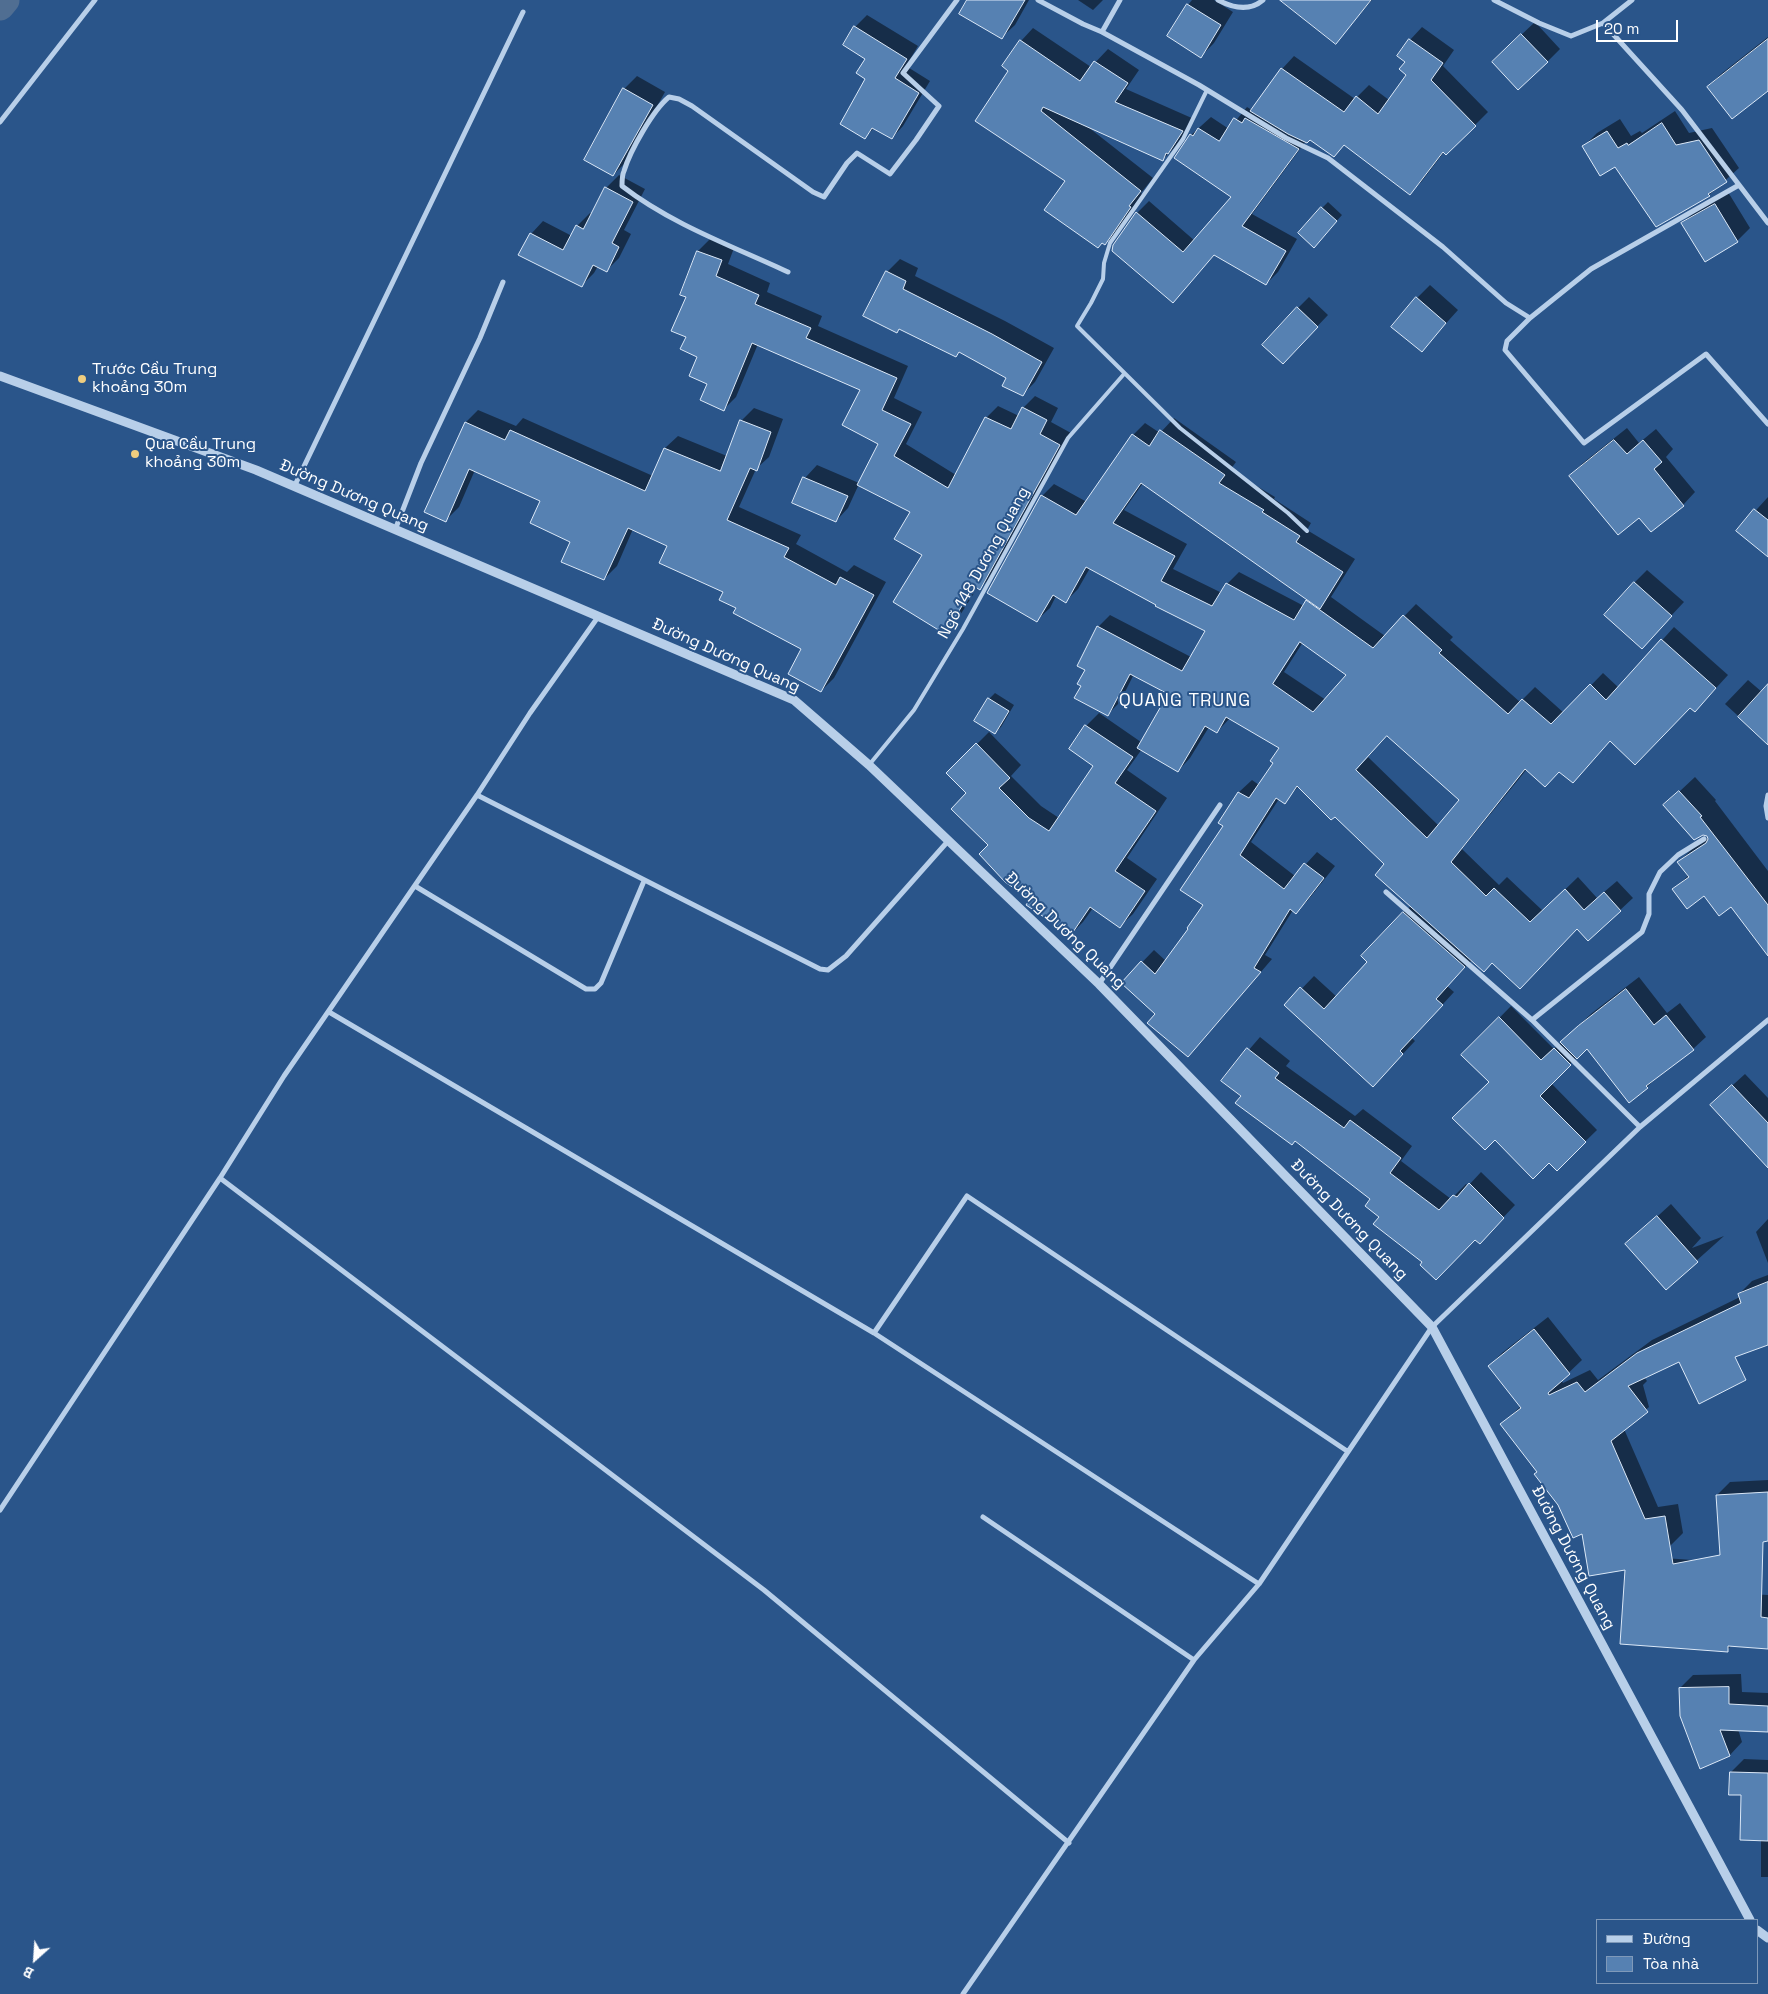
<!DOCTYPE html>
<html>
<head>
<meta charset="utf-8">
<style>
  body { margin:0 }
  #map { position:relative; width:1768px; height:1994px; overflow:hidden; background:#2a558a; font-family:"Space Grotesk",sans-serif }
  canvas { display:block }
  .legend { position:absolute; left:1596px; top:1919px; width:162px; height:65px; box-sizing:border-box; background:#2a558a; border:1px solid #7f99b9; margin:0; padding:6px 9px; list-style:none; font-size:15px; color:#fff }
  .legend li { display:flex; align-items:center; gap:10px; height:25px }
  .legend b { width:25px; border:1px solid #7f99b9 }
  .north { position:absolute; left:10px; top:1934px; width:50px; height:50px; -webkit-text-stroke:4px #2a558a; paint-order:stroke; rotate:206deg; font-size:14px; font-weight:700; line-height:20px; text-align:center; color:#fff }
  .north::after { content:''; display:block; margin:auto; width:18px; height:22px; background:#fff; clip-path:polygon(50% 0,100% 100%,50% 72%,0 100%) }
  .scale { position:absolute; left:1596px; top:20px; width:82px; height:22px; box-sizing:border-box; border:2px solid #fff; border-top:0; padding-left:6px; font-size:15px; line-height:18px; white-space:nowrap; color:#fff; -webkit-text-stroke:4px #2a558a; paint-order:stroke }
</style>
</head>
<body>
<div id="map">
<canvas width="1768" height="1994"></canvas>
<ul class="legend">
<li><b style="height:6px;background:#b8cfe9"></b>Đường</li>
<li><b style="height:14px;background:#5681b2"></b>Tòa nhà</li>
</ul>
<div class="north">B</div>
<div class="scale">20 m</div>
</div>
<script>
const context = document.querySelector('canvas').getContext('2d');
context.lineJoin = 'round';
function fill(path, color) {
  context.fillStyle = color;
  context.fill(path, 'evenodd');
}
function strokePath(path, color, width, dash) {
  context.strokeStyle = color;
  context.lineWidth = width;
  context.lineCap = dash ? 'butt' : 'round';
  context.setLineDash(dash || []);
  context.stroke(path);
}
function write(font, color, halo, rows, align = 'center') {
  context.font = font + ' "Space Grotesk",sans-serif';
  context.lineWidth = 4;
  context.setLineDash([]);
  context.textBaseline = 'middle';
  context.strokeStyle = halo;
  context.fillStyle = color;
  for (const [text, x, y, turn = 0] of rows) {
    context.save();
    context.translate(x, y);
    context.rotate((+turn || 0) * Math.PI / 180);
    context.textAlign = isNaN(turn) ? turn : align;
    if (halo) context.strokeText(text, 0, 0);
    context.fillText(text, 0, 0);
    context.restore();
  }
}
const shadow = new Path2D(`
  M 968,0 L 1029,0 L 1015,25 L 1002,37 Z
  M 1078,0 L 1103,0 L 1093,10 Z
  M 1192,0 L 1214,0 L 1233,12 L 1214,43 L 1201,56 L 1188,5 Z
  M 1287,0 L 1372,0 L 1336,42 Z
  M 867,15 L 918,46 L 906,66 L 930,81 L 903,126 L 892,138 L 874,128 L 865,137 L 867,58 L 855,27 Z
  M 1535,22 L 1560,49 L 1547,62 L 1506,49 Z
  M 1422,27 L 1454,50 L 1443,66 L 1488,112 L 1446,154 L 1444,152 L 1422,181 L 1409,194 L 1345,144 L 1334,156 L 1310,139 L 1306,141 L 1252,214 L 1297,239 L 1278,272 L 1266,284 L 1215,254 L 1173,302 L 1115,245 L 1137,213 L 1149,201 L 1195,241 L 1233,197 L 1191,135 L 1211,117 L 1229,129 L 1247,107 L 1252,110 L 1282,69 L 1294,56 L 1355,99 L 1369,85 L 1389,100 L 1408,75 L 1406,61 L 1410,40 Z
  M 1033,28 L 1091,67 L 1108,49 L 1139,70 L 1126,89 L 1194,119 L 1175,147 L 1163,159 L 1088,127 L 1153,178 L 1141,193 L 1142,194 L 1118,231 L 1105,244 L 1067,181 L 1010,70 L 1021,41 Z
  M 1768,37 L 1768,89 L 1708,87 L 1721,74 Z
  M 637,76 L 665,92 L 626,162 L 613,175 L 624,89 Z
  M 1675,111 L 1689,133 L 1712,128 L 1739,168 L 1709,195 L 1616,165 L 1584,146 L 1597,133 L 1620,119 L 1631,136 L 1640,131 L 1642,133 Z
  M 619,175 L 645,189 L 624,230 L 631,234 L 619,258 L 606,271 L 598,266 L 594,273 L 581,286 L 531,234 L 543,221 L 572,236 L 577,226 L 590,213 L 592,214 L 606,188 Z
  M 1728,192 L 1750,228 L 1737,241 L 1705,260 L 1683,223 L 1696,210 Z
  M 1328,202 L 1342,215 L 1320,240 L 1322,208 Z
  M 710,239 L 734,248 L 728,264 L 770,283 L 767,292 L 822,316 L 818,326 L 908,366 L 894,398 L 922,412 L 906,444 L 956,475 L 986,418 L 998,406 L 1019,416 L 1023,408 L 1035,396 L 1058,408 L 1051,422 L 1071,433 L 992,576 L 980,588 L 978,587 L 957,620 L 945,632 L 912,512 L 859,484 L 848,508 L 836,521 L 794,502 L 805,478 L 817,465 L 859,483 L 879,443 L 862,389 L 758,344 L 736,397 L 724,409 L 708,383 L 699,357 L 687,336 L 687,297 L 698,251 Z
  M 900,259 L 918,268 L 915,276 L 1005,321 L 1054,348 L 1035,382 L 1022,395 L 1008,377 L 961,351 L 956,356 L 900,328 L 897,332 L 887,272 Z
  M 1430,285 L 1458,310 L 1422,350 L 1417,298 Z
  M 1309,297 L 1328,315 L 1294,351 L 1298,308 Z
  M 754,408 L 783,419 L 769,457 L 756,469 L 739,507 L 801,535 L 796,544 L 847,572 L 854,565 L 886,582 L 834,678 L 821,691 L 803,648 L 738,607 L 724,591 L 669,545 L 633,529 L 617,566 L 604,579 L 572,541 L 541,500 L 475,470 L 459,507 L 446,520 L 466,422 L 478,410 L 516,426 L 523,418 L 653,476 L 665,448 L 678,436 L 727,456 L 741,421 Z
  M 1174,418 L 1236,462 L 1230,470 L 1275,497 L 1274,499 L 1311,523 L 1307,530 L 1355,559 L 1331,597 L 1385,636 L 1416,604 L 1453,637 L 1450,640 L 1520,702 L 1535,687 L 1564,713 L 1603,673 L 1619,688 L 1674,627 L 1728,675 L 1707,698 L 1611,740 L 1559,770 L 1527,769 L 1462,849 L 1499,885 L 1507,877 L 1543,911 L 1578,877 L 1597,898 L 1617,881 L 1633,898 L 1588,940 L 1578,928 L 1492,961 L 1472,960 L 1447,986 L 1454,992 L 1412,1038 L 1415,1041 L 1385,1073 L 1286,1005 L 1314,976 L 1337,997 L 1369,962 L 1403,913 L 1411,906 L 1386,864 L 1335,815 L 1299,786 L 1284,802 L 1279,799 L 1251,842 L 1295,876 L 1317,852 L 1335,866 L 1308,900 L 1296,912 L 1293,910 L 1265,955 L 1272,959 L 1200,1043 L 1188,1055 L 1157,1014 L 1122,983 L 1154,950 L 1166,961 L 1190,928 L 1204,905 L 1225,826 L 1219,822 L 1239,792 L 1252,780 L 1259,785 L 1275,762 L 1281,747 L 1230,718 L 1217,732 L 1209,727 L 1190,758 L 1178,771 L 1142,749 L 1127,770 L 1167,798 L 1127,858 L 1157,879 L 1133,914 L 1120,926 L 1093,908 L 1083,922 L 1071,934 L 1032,898 L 989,845 L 968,793 L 948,773 L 989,732 L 1021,765 L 1011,776 L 1041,806 L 1059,818 L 1094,766 L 1070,749 L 1086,726 L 1099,713 L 1141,742 L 1170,693 L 1134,674 L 1120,702 L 1108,714 L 1082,685 L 1098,627 L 1110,615 L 1191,657 L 1207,630 L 1090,568 L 1078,589 L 1066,601 L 1056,596 L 1050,608 L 1037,620 L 1042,496 L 1054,484 L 1087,502 L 1133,435 L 1145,423 L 1160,433 ZM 1143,483 L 1309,600 L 1304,606 L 1239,572 L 1227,584 L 1222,593 L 1173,569 L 1187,544 L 1124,510 ZM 1303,642 L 1348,675 L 1326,700 L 1284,672 ZM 1388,735 L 1460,799 L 1439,826 L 1368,757 Z
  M 1627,428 L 1639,443 L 1656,429 L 1673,449 L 1666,457 L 1695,492 L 1683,505 L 1639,516 L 1571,476 L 1583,463 Z
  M 1768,497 L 1768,555 L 1738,530 Z
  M 1647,570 L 1684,602 L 1654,634 L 1634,583 Z
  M 1748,680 L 1762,692 L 1768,686 L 1768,743 L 1725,704 Z
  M 995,693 L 1014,705 L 1001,727 L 995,733 L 989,699 Z
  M 1695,777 L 1716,800 L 1715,801 L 1768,871 L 1768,934 L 1731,905 L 1704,895 L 1674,889 L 1689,875 L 1679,862 L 1694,847 L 1709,837 L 1665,805 Z
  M 1639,977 L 1667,1013 L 1680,1003 L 1706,1037 L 1693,1049 L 1660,1074 L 1647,1087 L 1587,1047 L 1551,1083 L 1597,1130 L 1557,1169 L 1491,1082 L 1463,1055 L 1511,1006 L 1554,1049 L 1592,1013 Z
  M 1260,1037 L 1290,1061 L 1286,1066 L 1355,1116 L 1363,1109 L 1412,1146 L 1401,1161 L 1451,1199 L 1466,1184 L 1468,1186 L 1481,1172 L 1515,1205 L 1480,1242 L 1475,1238 L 1424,1262 L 1380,1216 L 1372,1199 L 1222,1081 Z
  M 1745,1074 L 1768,1098 L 1768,1166 L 1724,1093 Z
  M 1671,1204 L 1701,1238 L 1692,1248 L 1724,1236 L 1666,1288 L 1627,1244 Z
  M 1768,1219 L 1768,1263 L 1756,1232 Z
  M 1768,1275 L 1768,1343 L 1679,1360 L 1644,1377 L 1647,1381 L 1643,1385 L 1649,1407 L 1624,1429 L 1658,1507 L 1678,1504 L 1683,1533 L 1670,1546 L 1664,1546 L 1664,1558 L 1749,1564 L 1750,1594 L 1768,1595 L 1768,1648 L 1732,1645 L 1727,1650 L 1583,1532 L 1559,1504 L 1539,1472 L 1502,1424 L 1521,1406 L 1489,1366 L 1502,1353 L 1548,1317 L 1582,1360 L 1561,1380 L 1563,1383 L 1590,1370 L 1598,1380 L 1652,1340 L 1740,1297 L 1739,1294 L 1752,1281 Z
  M 1768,1480 L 1768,1540 L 1717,1495 L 1730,1482 Z
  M 1741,1674 L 1742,1692 L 1768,1693 L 1768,1730 L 1738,1729 L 1742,1742 L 1730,1755 L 1701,1767 L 1680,1688 L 1693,1675 Z
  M 1744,1759 L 1768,1760 L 1768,1877 L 1761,1877 L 1761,1839 L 1743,1794 L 1731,1772 Z`);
const canal = new Path2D(`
  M 0,6 L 5,0`);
const building = new Path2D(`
  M 967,0 L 1025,0 L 1002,39 L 959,14 Z
  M 1280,0 L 1371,0 L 1336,44 Z
  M 1187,4 L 1221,25 L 1201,58 L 1167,36 Z
  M 854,26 L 907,59 L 895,78 L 919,93 L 892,139 L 872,128 L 865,139 L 840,124 L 865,79 L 856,73 L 865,59 L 843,45 Z
  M 1521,34 L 1548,62 L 1518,90 L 1492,62 Z
  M 1409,39 L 1443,63 L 1431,80 L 1476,126 L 1446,155 L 1443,152 L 1410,195 L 1344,145 L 1334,157 L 1310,140 L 1307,143 L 1288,134 L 1250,111 L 1281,68 L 1344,112 L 1356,96 L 1378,114 L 1406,75 L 1399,69 L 1405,62 L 1397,56 Z
  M 1768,39 L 1768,91 L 1732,119 L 1707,87 Z
  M 1020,40 L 1080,81 L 1094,61 L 1128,83 L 1115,102 L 1183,131 L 1168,154 L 1166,153 L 1163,161 L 1043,107 L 1041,111 L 1141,191 L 1129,206 L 1131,207 L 1105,245 L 1102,243 L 1098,248 L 1044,210 L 1065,181 L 975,121 L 1008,71 L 1002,66 Z
  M 623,88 L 653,105 L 613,176 L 584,160 Z
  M 1234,118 L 1242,123 L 1245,118 L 1299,149 L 1242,226 L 1286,251 L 1266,285 L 1214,255 L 1173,303 L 1112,251 L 1113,245 L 1136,212 L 1183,252 L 1231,197 L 1174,158 L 1190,134 L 1193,136 L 1198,128 L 1219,141 Z
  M 1662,123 L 1676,145 L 1699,140 L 1727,182 L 1708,194 L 1710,196 L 1656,227 L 1615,167 L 1600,176 L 1582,146 L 1607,131 L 1618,148 L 1627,143 L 1628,145 Z
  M 605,187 L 633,202 L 612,243 L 619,247 L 607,272 L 593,265 L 582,287 L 518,255 L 530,233 L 563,250 L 576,225 L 583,229 Z
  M 1715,204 L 1738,242 L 1705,262 L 1681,223 Z
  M 1321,207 L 1337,221 L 1314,248 L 1298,233 Z
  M 697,251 L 722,260 L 716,276 L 759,295 L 755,304 L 811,328 L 806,338 L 897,378 L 882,410 L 911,424 L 894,456 L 948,488 L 985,417 L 1011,429 L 1022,407 L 1047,420 L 1040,434 L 1060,445 L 980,590 L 974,586 L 945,634 L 893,602 L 922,555 L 894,539 L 910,512 L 857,485 L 878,444 L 842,425 L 860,390 L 752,343 L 724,411 L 700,400 L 707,384 L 689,376 L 697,357 L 680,349 L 686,337 L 671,331 L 686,297 L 680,295 Z
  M 886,271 L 906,281 L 903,289 L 992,334 L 1042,362 L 1023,396 L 1002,386 L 1006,378 L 959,352 L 956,357 L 899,329 L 897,333 L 863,316 Z
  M 1416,297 L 1446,323 L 1422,352 L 1391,327 Z
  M 1297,307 L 1318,327 L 1283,364 L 1262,345 Z
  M 740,420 L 771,432 L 757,471 L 750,468 L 727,520 L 789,548 L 784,557 L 836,585 L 840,577 L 874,595 L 821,692 L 788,674 L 801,649 L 733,613 L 736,608 L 719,600 L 723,592 L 659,563 L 667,546 L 628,528 L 604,580 L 561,562 L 570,542 L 530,523 L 540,501 L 469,469 L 446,522 L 424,512 L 465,422 L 505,440 L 510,430 L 645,491 L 664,448 L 720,471 Z
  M 1160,430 L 1225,475 L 1219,483 L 1264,510 L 1262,512 L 1300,536 L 1296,542 L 1343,572 L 1320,609 L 1141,483 L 1113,523 L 1175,556 L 1161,581 L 1212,606 L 1226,583 L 1294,620 L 1306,600 L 1373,648 L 1403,615 L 1442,650 L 1439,653 L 1508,714 L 1522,699 L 1551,724 L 1590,684 L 1606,700 L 1661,639 L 1716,688 L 1695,712 L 1690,708 L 1635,765 L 1610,741 L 1573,783 L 1559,772 L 1545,787 L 1525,769 L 1451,862 L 1486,896 L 1494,888 L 1530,922 L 1565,889 L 1584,910 L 1604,892 L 1621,911 L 1588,941 L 1577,929 L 1520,989 L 1492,963 L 1484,972 L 1375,875 L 1384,864 L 1335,817 L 1331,820 L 1297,786 L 1285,804 L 1276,798 L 1240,855 L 1284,889 L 1304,863 L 1324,878 L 1296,914 L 1290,909 L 1254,968 L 1261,972 L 1188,1057 L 1147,1023 L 1155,1014 L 1121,983 L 1141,961 L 1155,974 L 1188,929 L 1187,928 L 1203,905 L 1180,890 L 1223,826 L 1218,823 L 1238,792 L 1249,798 L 1273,763 L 1270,761 L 1279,748 L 1226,717 L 1217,733 L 1205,726 L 1178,772 L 1137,748 L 1168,694 L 1130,674 L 1108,716 L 1074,698 L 1081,686 L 1077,684 L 1085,670 L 1077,666 L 1097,626 L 1182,671 L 1205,631 L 1155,606 L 1156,605 L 1086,567 L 1066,603 L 1053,595 L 1037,622 L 987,593 L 1041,495 L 1076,515 L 1132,434 L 1149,446 ZM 1300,642 L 1346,675 L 1313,712 L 1273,684 ZM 1387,736 L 1459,800 L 1427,838 L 1356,770 Z
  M 1614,440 L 1627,454 L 1643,440 L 1662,462 L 1654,469 L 1684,506 L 1651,532 L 1639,518 L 1618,535 L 1569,476 Z
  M 803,477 L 848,496 L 836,522 L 792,503 Z
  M 1754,509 L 1768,520 L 1768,557 L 1736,531 Z
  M 1634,582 L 1672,616 L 1642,649 L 1604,615 Z
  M 1768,684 L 1768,745 L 1738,717 Z
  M 988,698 L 1009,711 L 995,734 L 974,721 Z
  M 1085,725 L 1133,757 L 1115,783 L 1156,811 L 1115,871 L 1145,891 L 1120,928 L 1090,907 L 1071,935 L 1026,905 L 1030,899 L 1005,882 L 979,854 L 988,845 L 951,809 L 966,793 L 946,773 L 976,743 L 1010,778 L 999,788 L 1029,818 L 1049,831 L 1093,766 L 1069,749 Z
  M 1679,791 L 1702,816 L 1700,817 L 1768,905 L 1768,956 L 1731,907 L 1719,916 L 1704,896 L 1687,909 L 1672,889 L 1689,877 L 1677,862 L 1706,843 L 1708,839 L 1707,836 L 1703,835 L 1694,840 L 1663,805 Z
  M 1403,912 L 1465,967 L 1436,999 L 1443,1005 L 1400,1051 L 1403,1054 L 1373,1087 L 1284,1005 L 1300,987 L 1324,1009 L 1367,962 L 1361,956 Z
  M 1626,989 L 1654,1025 L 1666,1015 L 1694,1050 L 1646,1086 L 1648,1088 L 1629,1103 L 1587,1049 L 1577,1059 L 1560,1042 L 1578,1026 Z
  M 1499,1017 L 1541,1060 L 1554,1048 L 1571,1065 L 1540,1096 L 1586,1142 L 1557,1171 L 1549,1163 L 1533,1179 L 1495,1140 L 1485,1150 L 1452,1118 L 1489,1082 L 1461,1055 Z
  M 1247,1048 L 1279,1073 L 1275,1078 L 1344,1128 L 1350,1120 L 1401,1158 L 1390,1173 L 1439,1210 L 1453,1195 L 1457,1197 L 1469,1183 L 1504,1218 L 1480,1244 L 1475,1240 L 1436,1280 L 1420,1265 L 1422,1262 L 1373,1224 L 1379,1217 L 1365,1206 L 1370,1199 L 1295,1141 L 1292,1145 L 1235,1103 L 1241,1096 L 1221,1081 Z
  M 1732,1085 L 1768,1123 L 1768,1168 L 1710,1105 Z
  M 1657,1216 L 1698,1262 L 1666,1290 L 1625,1244 Z
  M 1768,1282 L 1768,1345 L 1735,1357 L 1746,1380 L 1699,1404 L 1679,1362 L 1628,1386 L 1648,1412 L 1611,1441 L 1645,1519 L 1665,1516 L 1673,1564 L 1720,1555 L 1716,1495 L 1768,1492 L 1768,1541 L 1763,1542 L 1761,1617 L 1768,1618 L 1768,1649 L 1728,1646 L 1728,1652 L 1620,1644 L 1625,1570 L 1589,1576 L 1582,1534 L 1573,1538 L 1558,1505 L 1534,1474 L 1537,1472 L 1500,1424 L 1521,1408 L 1488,1366 L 1534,1329 L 1570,1374 L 1548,1393 L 1549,1395 L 1577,1382 L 1585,1392 L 1637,1353 L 1741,1303 L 1738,1294 Z
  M 1729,1687 L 1729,1704 L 1768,1706 L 1768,1732 L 1720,1730 L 1730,1756 L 1700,1769 L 1680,1716 L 1679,1688 Z
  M 1730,1772 L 1768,1773 L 1768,1841 L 1740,1840 L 1741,1795 L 1729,1795 Z`);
const service = new Path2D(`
  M 1207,90 L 1183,139 L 1110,243 L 1104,263 L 1103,279 L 1091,303 L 1077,326 L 1180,428 L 1288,513 L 1307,531
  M 869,765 L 914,710 L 963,629 L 1068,438 L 1124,374`);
const minor = new Path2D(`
  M 1038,0 L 1083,24 L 1102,32 L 1120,0
  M 1218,0 C 1233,8 1249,12 1263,0
  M 1494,0 L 1539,23 L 1571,36 L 1603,23 L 1682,110 L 1768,223
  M 1603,23 L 1632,0
  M 1102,32 L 1199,85 L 1286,138 L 1328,158 L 1443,247 L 1506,303 L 1530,318 L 1591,269 L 1739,185
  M 0,122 L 95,0
  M 788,272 C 732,246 671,224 622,186 C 622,181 622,175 624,171 C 630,151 653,110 669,97 L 679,99 L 692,106 L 813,192 L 824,197 L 847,163 L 857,153 L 890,174 L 916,140 L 939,106 L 903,73 L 957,0
  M 1530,318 L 1507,341 L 1505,350 L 1584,443 L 1706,354 L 1768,424
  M 294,487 L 523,12
  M 395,530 L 421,463 L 480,338 L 503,282
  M 477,795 L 820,969 L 828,970 L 846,956 L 949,840
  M 1768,795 L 1766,806 L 1768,818
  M 415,886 L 586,989 L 595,989 L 601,983 L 644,881
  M 1386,892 L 1532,1020 L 1640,1127
  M 1099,984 L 1220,805
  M 329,1012 L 874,1333 L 1259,1584
  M 1532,1020 L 1642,932 L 1649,914 L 1649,894 L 1660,872 L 1678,855 L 1704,839
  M 220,1178 L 764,1590 L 1069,1843
  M 874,1333 L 967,1196 L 1347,1451
  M 0,1510 L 220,1178 L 284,1076 L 477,795 L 530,713 L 598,617
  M 983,1517 L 1194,1660
  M 963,1994 L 1194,1660 L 1259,1584 L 1432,1327 L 1640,1127 L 1768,1020`);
const tertiary = new Path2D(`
  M 0,376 L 256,470 L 794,700 L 869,765 L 1099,984 L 1432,1327 L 1750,1920
  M 1757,1930 L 1768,1938`);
const markers = [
  [82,379,5,"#efcd7f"],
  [135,454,5,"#efcd7f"]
];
const poiNames = [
  ["Trước Cầu Trung",92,370],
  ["khoảng 30m",92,388],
  ["Qua Cầu Trung",145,445],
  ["khoảng 30m",145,463]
];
const streetNames = [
  ["Đường Dương Quang",354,496,23],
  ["Ngõ 148 Dương Quang",984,563,-61],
  ["Đường Dương Quang",726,656,24],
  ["Đường Dương Quang",1065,931,44],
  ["Đường Dương Quang",1349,1220,46],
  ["Đường Dương Quang",1573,1558,62]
];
const neighbourhoodNames = [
  ["QUANG TRUNG",1185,701]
];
fill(shadow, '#0007');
strokePath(canal, '#506e92', 29);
fill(building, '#5681b2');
strokePath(building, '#dbe8f7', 1);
strokePath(service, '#b8cfe9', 4);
strokePath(minor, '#b8cfe9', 5);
strokePath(tertiary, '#b8cfe9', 9);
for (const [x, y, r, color] of markers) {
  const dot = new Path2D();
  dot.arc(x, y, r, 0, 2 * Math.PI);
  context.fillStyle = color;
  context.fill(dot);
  strokePath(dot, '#2a558a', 2);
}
write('16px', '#fff', '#2a558a', poiNames, 'left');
write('16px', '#fff', '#2a558a', streetNames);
context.letterSpacing = '1px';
write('18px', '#fff', '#2a558a', neighbourhoodNames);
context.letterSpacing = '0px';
</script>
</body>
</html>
